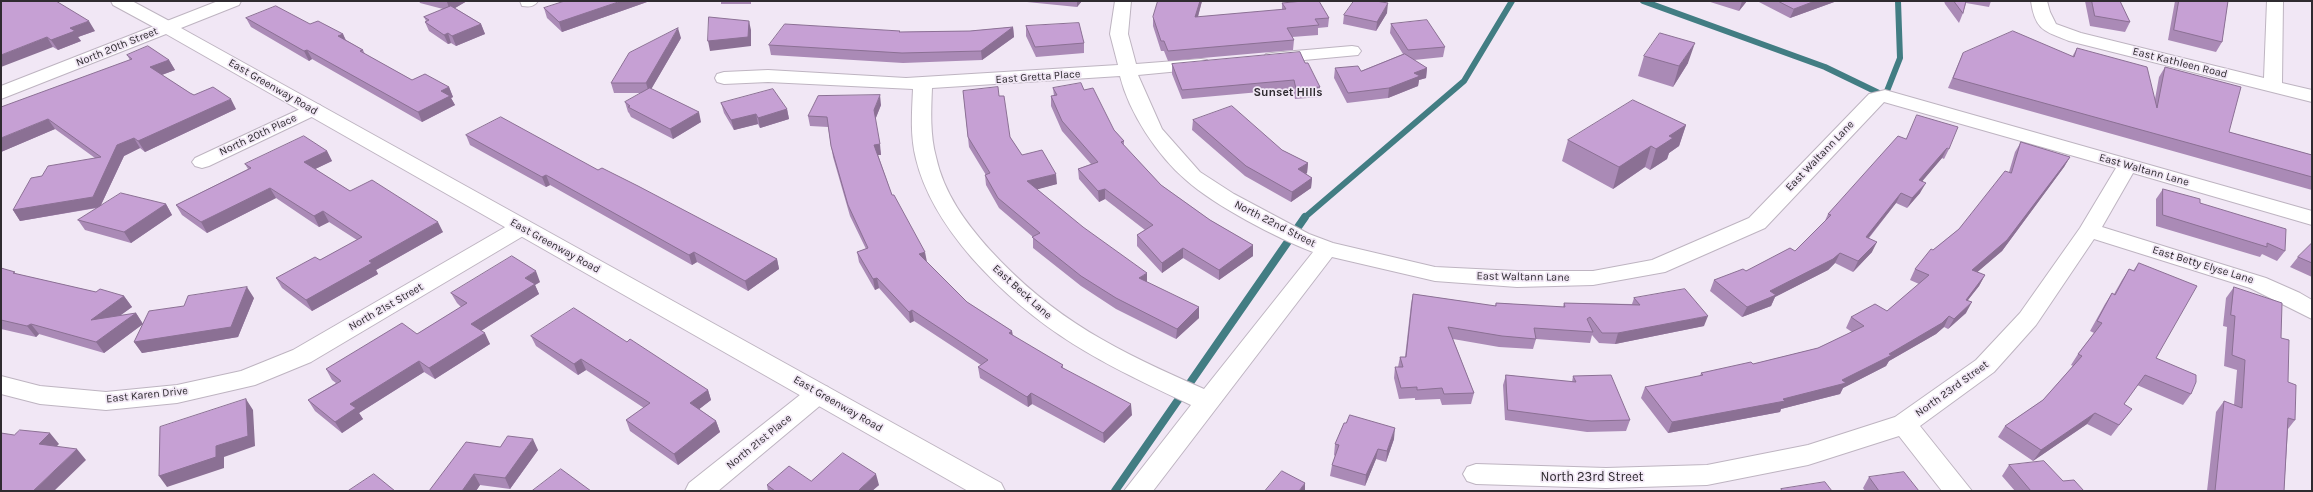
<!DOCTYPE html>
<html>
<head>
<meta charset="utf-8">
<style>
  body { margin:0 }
  #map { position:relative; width:2313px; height:492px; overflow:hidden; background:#f1e7f5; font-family:Karla,sans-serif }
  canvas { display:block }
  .frame { position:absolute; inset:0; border:2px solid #2f2b30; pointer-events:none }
</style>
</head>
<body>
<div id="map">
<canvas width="2313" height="492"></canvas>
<div class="frame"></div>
</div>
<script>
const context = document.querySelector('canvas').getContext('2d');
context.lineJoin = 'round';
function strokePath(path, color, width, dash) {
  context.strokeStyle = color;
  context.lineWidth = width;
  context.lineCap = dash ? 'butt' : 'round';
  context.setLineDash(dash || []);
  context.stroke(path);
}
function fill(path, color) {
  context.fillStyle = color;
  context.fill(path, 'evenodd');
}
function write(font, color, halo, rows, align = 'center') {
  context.font = font + ' Karla,sans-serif';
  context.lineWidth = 3.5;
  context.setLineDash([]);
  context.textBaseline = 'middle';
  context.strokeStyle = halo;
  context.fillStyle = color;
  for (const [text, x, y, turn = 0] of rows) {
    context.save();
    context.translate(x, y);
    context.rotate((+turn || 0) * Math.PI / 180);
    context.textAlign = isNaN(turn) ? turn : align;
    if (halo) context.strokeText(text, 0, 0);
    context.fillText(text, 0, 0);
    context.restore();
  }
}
const streamFar1 = new Path2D(`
  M 1643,1 L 1825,67 L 1885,96 L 1900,58 L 1898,1
  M 1304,218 L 1464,81 L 1512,1`);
const stream = new Path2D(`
  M 1115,491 L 1305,217`);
const minor = new Path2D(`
  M 111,1 L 132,1 L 173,23 L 176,27 L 173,31 L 161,31 L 113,5 Z
  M 520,1 L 538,1 C 534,7 529,7 522,6 Z
  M 1115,1 L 1131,1 L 1128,34 L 1136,64 L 1201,59 L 1207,60 L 1210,64 L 1207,68 L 1201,69 L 1138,75 L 1162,129 L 1200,172 L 1234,194 L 1309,234 L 1333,243 L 1435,267 L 1517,271 L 1593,271 L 1652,260 L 1749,218 L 1869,94 L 1885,90 L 2312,211 L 2312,225 L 2133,173 L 2102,227 L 2266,278 L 2300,293 L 2312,300 L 2312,319 L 2250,288 L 2094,239 L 2036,325 L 1994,372 L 1920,426 L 1972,491 L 1942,491 L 1899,436 L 1808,465 L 1707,485 L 1606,488 L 1476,484 L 1467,481 L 1463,474 L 1467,467 L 1476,464 L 1606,468 L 1707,465 L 1808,445 L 1895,417 L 1976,360 L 2020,313 L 2080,228 L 2116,168 L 1884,102 L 1765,228 L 1665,272 L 1593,285 L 1517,287 L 1435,281 L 1332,257 L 1153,491 L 1124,491 L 1191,405 C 1102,363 1039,333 972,258 C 947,229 925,196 916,159 C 910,136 912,112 913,89 L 768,82 L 724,84 L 717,82 L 715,78 L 717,74 L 724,72 L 768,70 L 906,78 L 1118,65 L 1110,34 ZM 1120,76 C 1129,113 1158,156 1186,180 C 1215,206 1277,238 1313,252 L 1204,389 C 1118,351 1055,321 990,250 C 966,223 944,194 936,157 C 930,135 931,111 932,88 Z
  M 2031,1 L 2047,1 L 2050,12 L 2056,24 L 2081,33 L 2264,78 L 2267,1 L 2283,1 L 2282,83 L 2312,90 L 2312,102 L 2069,41 C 2044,31 2035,30 2031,1 Z
  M 1352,46 L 1358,47 L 1361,51 L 1358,55 L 1272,63 L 1266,62 L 1263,58 L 1266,54 L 1272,53 Z
  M 313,103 L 320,105 L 323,109 L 320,113 L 209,166 L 202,168 L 195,166 L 192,162 L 195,158 Z
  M 522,220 L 530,222 L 533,227 L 530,232 L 311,362 L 255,385 L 177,403 L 106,410 L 40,404 L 1,394 L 1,376 L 40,386 L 106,392 L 177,385 L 241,371 L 293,350 L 514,222 Z
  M 819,384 L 828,387 L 832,393 L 828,399 L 718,491 L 685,491 L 689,483 L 810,387 Z`);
const tertiary = new Path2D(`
  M 218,1 L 241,1 L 239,5 L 181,28 L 1001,483 L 1005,491 L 968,491 L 166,34 L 1,99 L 1,86 Z`);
const wall = new Path2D(`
  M 1,1 L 95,31 L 78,37 L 81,41 L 58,50 L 53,47 Z
  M 419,1 L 467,1 L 455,8 L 481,24 L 485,34 L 456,46 L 451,43 L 448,44 L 429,31 L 425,22 L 426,21 L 424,17 L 443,9 L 420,3 Z
  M 721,1 L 751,1 L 751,4 L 721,4 Z
  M 1017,1 L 1082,1 L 1077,7 Z
  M 1158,1 L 1202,1 L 1198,17 L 1282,10 L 1282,3 L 1329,18 L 1328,27 L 1318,28 L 1318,35 L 1292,37 L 1294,40 L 1293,50 L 1168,61 L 1164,51 L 1161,51 L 1153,26 L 1153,17 Z
  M 1707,1 L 1747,1 L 1739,11 Z
  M 1757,1 L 1837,1 L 1790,18 Z
  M 1944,1 L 1991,1 L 1989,7 L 1966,3 L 1963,13 L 1959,23 L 1945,4 Z
  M 2085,1 L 2120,1 L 2130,22 L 2125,32 L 2090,26 Z
  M 2175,1 L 2228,1 L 2222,42 L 2216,52 L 2168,40 Z
  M 647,2 L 562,32 L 547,18 L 544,8 Z
  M 1387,13 L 1376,31 L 1343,24 L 1344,15 Z
  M 246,18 L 310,24 L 343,34 L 346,40 L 363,50 L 365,54 L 412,80 L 449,87 L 453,97 L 451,98 L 455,105 L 422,122 L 312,59 L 309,61 L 251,27 Z
  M 1391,24 L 1445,47 L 1443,57 L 1414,60 L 1427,68 L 1426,78 L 1419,80 L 1418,86 L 1388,98 L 1347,103 L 1334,78 L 1335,68 L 1361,71 L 1403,54 L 1390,33 Z
  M 1026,26 L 1084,43 L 1084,53 L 1036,57 L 1026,36 Z
  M 1013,27 L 1014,37 L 982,60 L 903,63 L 771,55 L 769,45 L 900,31 L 900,32 L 970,31 Z
  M 681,38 L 651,89 L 701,122 L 673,139 L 631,117 L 629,113 L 628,112 L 625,102 L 642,93 L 614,93 L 611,83 Z
  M 2077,48 L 2155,99 L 2159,77 L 2165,67 L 2229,132 L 2312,155 L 2312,190 L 1948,88 L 1963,53 L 2072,57 Z
  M 127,55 L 169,60 L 175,70 L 162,75 L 190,93 L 194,95 L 236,109 L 145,152 L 140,148 L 124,156 L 101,205 L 166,204 L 172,215 L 131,243 L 85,230 L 78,220 L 97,208 L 20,221 L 13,210 L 42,176 L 95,158 L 55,129 L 1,152 L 130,60 Z
  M 1644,56 L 1688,63 L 1673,87 L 1638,76 Z
  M 1305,63 L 1320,87 L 1320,97 L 1295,99 L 1293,89 L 1182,99 L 1172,74 L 1172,64 Z
  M 1053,88 L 1084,90 L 1114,130 L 1124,141 L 1124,146 L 1161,185 L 1210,220 L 1253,245 L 1253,256 L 1219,280 L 1183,258 L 1162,273 L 1137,246 L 1137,235 L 1145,230 L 1105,199 L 1099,202 L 1079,179 L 1078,169 L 1091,164 L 1062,131 L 1051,106 L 1051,96 L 1054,96 Z
  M 963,91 L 999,96 L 1010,137 L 1022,155 L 1057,184 L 1037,189 L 1147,282 L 1199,318 L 1176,339 L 1116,309 L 1081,286 L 1033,248 L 1033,237 L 999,208 L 986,185 L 985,175 L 986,175 L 969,147 Z
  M 721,103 L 787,109 L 789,119 L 760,128 L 758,124 L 734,130 L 724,113 Z
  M 881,105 L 875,120 L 881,155 L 878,155 L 892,195 L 927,262 L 967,302 L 1012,331 L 1013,336 L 1063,365 L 1063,368 L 1132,415 L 1104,443 L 1032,404 L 1028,407 L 980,378 L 978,367 L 981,365 L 914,321 L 910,323 L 879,288 L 875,290 L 859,262 L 857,252 L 866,249 L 850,216 L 833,157 L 828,127 L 810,126 L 808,116 Z
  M 1193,120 L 1282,150 L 1308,163 L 1307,173 L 1306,174 L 1312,178 L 1311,188 L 1291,202 L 1245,176 L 1192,130 Z
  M 1686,125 L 1679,146 L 1669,153 L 1667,159 L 1650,170 L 1645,167 L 1613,189 L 1562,161 L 1568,140 Z
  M 466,135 L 598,170 L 777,259 L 779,269 L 748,291 L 697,262 L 692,265 L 550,185 L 546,187 L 470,145 Z
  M 1906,139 L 1949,149 L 1944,159 L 1942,158 L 1922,181 L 1920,193 L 1907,208 L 1896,203 L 1869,238 L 1872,252 L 1853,272 L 1835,263 L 1828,270 L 1775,297 L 1771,306 L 1742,317 L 1710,291 L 1714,280 L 1746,271 L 1795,251 L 1824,223 L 1828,214 Z
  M 2021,142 L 2070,157 L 2064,167 L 2002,251 L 1977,272 L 1985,275 L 1979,286 L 1968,300 L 1966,313 L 1948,329 L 1944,327 L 1936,334 L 1889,361 L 1886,366 L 1843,388 L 1840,394 L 1781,409 L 1780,412 L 1668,433 L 1641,398 L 1645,387 L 1700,376 L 1701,373 L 1753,364 L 1818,348 L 1852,332 L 1846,328 L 1851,317 L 1887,311 L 1919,284 L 1910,280 L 1915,269 L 1933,250 L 1959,229 L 2009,172 L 2015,152 Z
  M 327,151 L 332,161 L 315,169 L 350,191 L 443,232 L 376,270 L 378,274 L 312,311 L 282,288 L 276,278 L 320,260 L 357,240 L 329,222 L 319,227 L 276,198 L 207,233 L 182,215 L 176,205 L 248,169 L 245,164 Z
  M 2163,189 L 2200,203 L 2285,251 L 2277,261 L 2262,254 L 2260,257 L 2156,226 L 2156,199 Z
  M 2312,243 L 2312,277 L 2290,267 L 2298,257 Z
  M 2139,263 L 2156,358 L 2191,394 L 2183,405 L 2137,385 L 2124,404 L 2124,419 L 2111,436 L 2087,424 L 2033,461 L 1998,437 L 2005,426 L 2043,400 L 2073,366 L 2071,365 L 2078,354 L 2094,333 L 2090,331 L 2105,304 L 2112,293 L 2114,294 L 2122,280 L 2129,269 L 2133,271 Z
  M 1,268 L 17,274 L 96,292 L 124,296 L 132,307 L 119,316 L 136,313 L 143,324 L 254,298 L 238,337 L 142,353 L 134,342 L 143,324 L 104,353 L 39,334 L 36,337 L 1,329 Z
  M 540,282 L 535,285 L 539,294 L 481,331 L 490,344 L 435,379 L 424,372 L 359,413 L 363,419 L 342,433 L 315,411 L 308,400 L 336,383 L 332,380 L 326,369 L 417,334 L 461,307 L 457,303 L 451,293 Z
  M 2234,287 L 2281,338 L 2288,382 L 2295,420 L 2288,429 L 2284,491 L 2207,491 L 2216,412 L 2224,401 L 2234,405 L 2237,370 L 2224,366 L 2227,327 L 2223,326 L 2226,298 Z
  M 1413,294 L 1495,306 L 1496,303 L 1563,307 L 1564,303 L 1632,304 L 1634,298 L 1704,326 L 1615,344 L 1599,343 L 1592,335 L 1590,343 L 1536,339 L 1533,349 L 1499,347 L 1453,339 L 1474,393 L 1471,404 L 1442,405 L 1440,399 L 1415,400 L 1415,398 L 1399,399 L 1394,378 L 1395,367 L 1398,367 L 1400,357 L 1405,357 L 1411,304 Z
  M 531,336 L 627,342 L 708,390 L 711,400 L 699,409 L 716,421 L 720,432 L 678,465 L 630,431 L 626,420 L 644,408 L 586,370 L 578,375 L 536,346 Z
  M 1506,375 L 1572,382 L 1573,376 L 1630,420 L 1626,431 L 1587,432 L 1505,420 L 1503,385 Z
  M 1394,439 L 1386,462 L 1376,459 L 1365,486 L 1330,476 L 1332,465 L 1335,456 L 1334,455 L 1335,444 Z
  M 500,447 L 538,450 L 510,489 L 480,485 L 476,491 L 429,491 Z
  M 2009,465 L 2063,481 L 2084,491 L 2015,491 L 2002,476 Z
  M 1869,477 L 1919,491 L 1865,491 L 1863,488 Z
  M 811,481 L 879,485 L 872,491 L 768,491 L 767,485 Z`);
const shadedWall = new Path2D(`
  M 448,1 L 467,1 L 450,11 L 447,2 Z
  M 621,1 L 646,1 L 647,2 L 562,32 L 559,22 Z
  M 1077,1 L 1082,1 L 1077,7 Z
  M 1200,1 L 1202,1 L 1195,27 L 1195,17 Z
  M 1742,1 L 1747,1 L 1739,11 Z
  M 1815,1 L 1837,1 L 1790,18 L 1794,9 Z
  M 1388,3 L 1387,13 L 1376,31 L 1377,22 Z
  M 89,21 L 95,31 L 78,37 L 81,41 L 58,50 L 51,40 L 70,28 Z
  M 749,21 L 751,30 L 751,46 L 710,51 L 708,41 Z
  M 481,24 L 485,34 L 456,46 L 452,36 Z
  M 1013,27 L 1014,37 L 982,60 L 981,51 Z
  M 678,28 L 681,38 L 649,93 L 646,83 Z
  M 448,33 L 451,43 L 448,44 L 444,35 Z
  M 343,34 L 347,44 L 338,36 Z
  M 47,37 L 53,47 L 1,67 L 1,55 Z
  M 1695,43 L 1688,63 L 1673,87 L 1679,66 Z
  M 307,50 L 312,59 L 309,61 L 304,51 Z
  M 169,60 L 175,70 L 156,77 L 150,67 Z
  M 1427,68 L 1426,78 L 1419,80 L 1418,86 L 1388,98 L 1389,88 L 1414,73 Z
  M 449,87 L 453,97 L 451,98 L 455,105 L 422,122 L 418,112 L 441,91 Z
  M 880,95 L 881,105 L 875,120 L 874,110 Z
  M 231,99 L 236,109 L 145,152 L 138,141 Z
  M 787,109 L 789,119 L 760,128 L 758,118 Z
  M 699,112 L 701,122 L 673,139 L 670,129 Z
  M 756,114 L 758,124 L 734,130 L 731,120 Z
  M 48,119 L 55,129 L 1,152 L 1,138 Z
  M 1686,125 L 1679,146 L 1669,153 L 1667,159 L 1650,170 L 1656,149 L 1669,136 Z
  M 134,138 L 140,148 L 124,156 L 100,207 L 20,221 L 13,210 L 93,197 L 117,145 Z
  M 880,144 L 881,155 L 876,155 L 874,145 Z
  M 1651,146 L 1645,167 L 1613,189 L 1619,167 Z
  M 1947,148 L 1942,158 L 1914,191 L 1919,180 Z
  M 327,151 L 332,161 L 309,172 L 304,162 Z
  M 2070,157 L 2064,167 L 2002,251 L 1967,281 L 1972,270 Z
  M 1308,163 L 1307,173 L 1297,180 L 1298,169 Z
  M 1056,174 L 1057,184 L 1028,192 L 1027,181 Z
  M 546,175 L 550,185 L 546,187 L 542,177 Z
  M 1312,178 L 1311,188 L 1291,202 L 1292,192 Z
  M 1926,183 L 1920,193 L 1907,208 L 1912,198 Z
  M 270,188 L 276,198 L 207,233 L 201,222 Z
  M 1105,189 L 1105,199 L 1099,202 L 1098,191 Z
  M 1901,193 L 1896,203 L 1861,247 L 1866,237 Z
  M 166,204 L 172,215 L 131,243 L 124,232 Z
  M 323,211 L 329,222 L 319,227 L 314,216 Z
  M 438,222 L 443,232 L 376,270 L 378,274 L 312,311 L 306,300 L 369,261 Z
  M 1877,242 L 1872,252 L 1853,272 L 1858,261 Z
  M 1253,245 L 1253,256 L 1219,280 L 1219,270 Z
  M 1183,248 L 1183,258 L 1162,273 L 1162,263 Z
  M 694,252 L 697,262 L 692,265 L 689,255 Z
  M 925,252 L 927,262 L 919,254 Z
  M 1840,253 L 1835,263 L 1828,270 L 1775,297 L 1771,306 L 1742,317 L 1747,307 L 1770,291 Z
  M 777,259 L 779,269 L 748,291 L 745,281 Z
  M 536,271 L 540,282 L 535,285 L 539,294 L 476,334 L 471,324 L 525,278 Z
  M 1147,273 L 1147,283 L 1139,278 Z
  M 1985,275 L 1979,286 L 1960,310 L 1966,300 Z
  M 877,278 L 879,288 L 875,290 L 873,279 Z
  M 247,287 L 254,298 L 238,337 L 142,353 L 134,342 Z
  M 124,296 L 132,307 L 99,331 L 91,320 Z
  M 1972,302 L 1966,313 L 1948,329 L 1954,319 Z
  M 1199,307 L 1199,318 L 1176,339 L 1177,329 Z
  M 912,310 L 914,321 L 910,323 L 909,312 Z
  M 136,313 L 143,324 L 104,353 L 96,342 Z
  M 1708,316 L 1704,326 L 1615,344 L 1618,333 Z
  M 1949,316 L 1944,327 L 1936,334 L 1889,361 L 1886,366 L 1843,388 L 1840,394 L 1781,409 L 1780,412 L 1668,433 L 1672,422 L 1783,399 L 1842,380 L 1889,354 Z
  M 31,324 L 39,334 L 36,337 L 27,326 Z
  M 1012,331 L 1013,342 L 1009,333 Z
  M 485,333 L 490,344 L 435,379 L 429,368 Z
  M 581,359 L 586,370 L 578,375 L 574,364 Z
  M 419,361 L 424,372 L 359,413 L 363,419 L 342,433 L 335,422 L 350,404 Z
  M 708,390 L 711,400 L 693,414 L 690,403 Z
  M 1031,393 L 1032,404 L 1028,407 L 1027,397 Z
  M 246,399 L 253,410 L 255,446 L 224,457 L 224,468 L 167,487 L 159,476 L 216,446 Z
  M 1131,404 L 1132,415 L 1104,443 L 1103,433 Z
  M 2095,413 L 2087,424 L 2033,461 L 2041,450 Z
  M 716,421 L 720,432 L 678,465 L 674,454 Z
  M 1395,428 L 1394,439 L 1386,462 L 1387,451 Z
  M 50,433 L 59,444 L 48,455 L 39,444 Z
  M 533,439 L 538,450 L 510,489 L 505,478 Z
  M 77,449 L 86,460 L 54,491 L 33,491 Z
  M 1378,449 L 1376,459 L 1365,486 L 1366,475 Z
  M 474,474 L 480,485 L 476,491 L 462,491 Z
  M 876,474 L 879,485 L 872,491 L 858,491 Z
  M 1305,483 L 1305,491 L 1299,491 Z`);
const building = new Path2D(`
  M 1,1 L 56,1 L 89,21 L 70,28 L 75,31 L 51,40 L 47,37 L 1,55 Z
  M 565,1 L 621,1 L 559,22 L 544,8 Z
  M 1158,1 L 1200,1 L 1195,17 L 1286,9 L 1282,3 L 1303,1 L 1319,1 L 1329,18 L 1315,19 L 1319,25 L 1287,28 L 1294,40 L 1168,51 L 1164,41 L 1161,41 L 1153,17 Z
  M 1354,1 L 1376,1 L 1388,3 L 1377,22 L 1344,15 Z
  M 1778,1 L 1815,1 L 1794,9 Z
  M 1954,1 L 1966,1 L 1963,13 Z
  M 2092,1 L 2120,1 L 2130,22 L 2095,16 Z
  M 2179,1 L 2228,1 L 2222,42 L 2174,30 Z
  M 276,6 L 310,24 L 318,21 L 343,34 L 338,36 L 363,50 L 360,51 L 412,80 L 425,74 L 449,87 L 441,91 L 450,96 L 418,112 L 307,50 L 304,51 L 246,18 Z
  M 451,6 L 481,24 L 452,36 L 448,33 L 444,35 L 425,22 L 429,20 L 424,17 Z
  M 709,17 L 749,21 L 748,37 L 708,41 Z
  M 1427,20 L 1445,47 L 1408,50 L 1391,24 Z
  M 1079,23 L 1084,43 L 1035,47 L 1026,26 Z
  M 785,24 L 900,31 L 899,32 L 970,31 L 1013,27 L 981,51 L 902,53 L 769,45 Z
  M 678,28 L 646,83 L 611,83 L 629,53 Z
  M 2013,31 L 2074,57 L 2077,48 L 2147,67 L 2157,108 L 2165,67 L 2241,87 L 2229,132 L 2312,155 L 2312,177 L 1953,78 L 1963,53 Z
  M 1660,33 L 1695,43 L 1679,66 L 1644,56 Z
  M 148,46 L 169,60 L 150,67 L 190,93 L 194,95 L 213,87 L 231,99 L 138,141 L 134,138 L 117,145 L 93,197 L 13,210 L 31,178 L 42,176 L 48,166 L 101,157 L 48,119 L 1,138 L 1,107 L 132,59 L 127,55 Z
  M 1300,52 L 1305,63 L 1308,63 L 1320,87 L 1296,89 L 1294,80 L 1182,90 L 1172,64 Z
  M 1405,54 L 1427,68 L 1414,73 L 1420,76 L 1389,88 L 1348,93 L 1335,68 L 1358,66 L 1361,71 Z
  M 1081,83 L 1084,90 L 1093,88 L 1114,130 L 1124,141 L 1121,142 L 1161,185 L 1210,220 L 1253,245 L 1219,270 L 1183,248 L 1162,263 L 1137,235 L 1153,225 L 1105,189 L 1098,191 L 1078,169 L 1098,162 L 1062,121 L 1051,96 L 1057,95 L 1053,88 Z
  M 998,87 L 999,96 L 1004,96 L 1010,137 L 1022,155 L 1042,150 L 1056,174 L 1027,181 L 1083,227 L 1147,273 L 1139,278 L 1199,307 L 1177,329 L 1116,298 L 1081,276 L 1032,237 L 1040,233 L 998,198 L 985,175 L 990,173 L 968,137 L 963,91 Z
  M 650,88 L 699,112 L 670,129 L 628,107 L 630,106 L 625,102 Z
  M 773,89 L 787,109 L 758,118 L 756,114 L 731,120 L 721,103 Z
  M 880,95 L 874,110 L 880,144 L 874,145 L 892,195 L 894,195 L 925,252 L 919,254 L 967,302 L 1012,331 L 1009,333 L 1063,365 L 1061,367 L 1131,404 L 1103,433 L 1031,393 L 1027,397 L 978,367 L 988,360 L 912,310 L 909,312 L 877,278 L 873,279 L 857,252 L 868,248 L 848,205 L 831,146 L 827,117 L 808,116 L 818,96 Z
  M 1633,100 L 1686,125 L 1669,136 L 1673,138 L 1656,149 L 1651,146 L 1619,167 L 1568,140 Z
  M 1232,106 L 1282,150 L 1308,163 L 1298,169 L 1312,178 L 1292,192 L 1246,166 L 1193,120 Z
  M 1917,115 L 1958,127 L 1949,149 L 1947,148 L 1919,180 L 1926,183 L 1912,198 L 1901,193 L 1866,237 L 1877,242 L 1858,261 L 1840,253 L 1833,259 L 1770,291 L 1776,295 L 1747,307 L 1714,280 L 1743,269 L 1746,271 L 1790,248 L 1795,251 L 1831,215 L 1828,214 L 1898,136 L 1906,139 Z
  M 501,117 L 598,170 L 602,168 L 638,186 L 777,259 L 745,281 L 694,252 L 689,255 L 546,175 L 542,177 L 466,135 Z
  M 304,136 L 327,151 L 304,162 L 350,191 L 372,180 L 438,222 L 369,261 L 372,263 L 306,300 L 276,278 L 315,257 L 320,260 L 362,237 L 323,211 L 314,216 L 270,188 L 201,222 L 176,205 L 251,168 L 245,164 Z
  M 2021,142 L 2070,157 L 2007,240 L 1972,270 L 1985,275 L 1966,300 L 1972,302 L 1954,319 L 1949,316 L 1942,323 L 1889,354 L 1892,355 L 1842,380 L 1846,383 L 1783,399 L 1785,401 L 1672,422 L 1645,387 L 1703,375 L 1701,373 L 1751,362 L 1753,364 L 1818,348 L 1864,326 L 1851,317 L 1875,304 L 1887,311 L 1929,275 L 1915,269 L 1931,249 L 1933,250 L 1959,229 L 2005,171 L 2011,173 Z
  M 2163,189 L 2200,199 L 2200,203 L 2286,229 L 2285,251 L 2267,243 L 2267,247 L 2163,215 Z
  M 121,193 L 166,204 L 124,232 L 78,220 Z
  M 2312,243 L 2312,263 L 2298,257 Z
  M 512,256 L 536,271 L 525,278 L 535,284 L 471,324 L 485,333 L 429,368 L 419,361 L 350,404 L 356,408 L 335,422 L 308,400 L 341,381 L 326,369 L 402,323 L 417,334 L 467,303 L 451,293 Z
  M 2139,263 L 2197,286 L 2156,358 L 2196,375 L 2196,382 L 2191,394 L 2145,375 L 2124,404 L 2132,409 L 2119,425 L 2095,413 L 2041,450 L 2005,426 L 2043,400 L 2082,356 L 2078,354 L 2102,323 L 2097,321 L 2112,293 L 2115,295 L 2129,269 L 2134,271 Z
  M 1,268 L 15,272 L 13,273 L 96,292 L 100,289 L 124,296 L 91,320 L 136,313 L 96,342 L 31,324 L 27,326 L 1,320 Z
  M 247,287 L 231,327 L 134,342 L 149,311 L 184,306 L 188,296 Z
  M 2234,287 L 2282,303 L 2281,338 L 2289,340 L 2288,382 L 2296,385 L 2295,420 L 2288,418 L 2284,491 L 2215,491 L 2224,401 L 2242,408 L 2245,360 L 2232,355 L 2235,316 L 2231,315 Z
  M 1685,289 L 1708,316 L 1618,333 L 1602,333 L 1590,317 L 1587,319 L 1593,332 L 1534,328 L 1536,339 L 1502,336 L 1448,327 L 1474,393 L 1444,394 L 1442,388 L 1417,390 L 1417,387 L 1401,388 L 1395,367 L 1403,367 L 1400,357 L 1406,357 L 1413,294 L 1496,306 L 1496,303 L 1565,307 L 1564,303 L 1640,305 L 1634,298 Z
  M 574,308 L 627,342 L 630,339 L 708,390 L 690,403 L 716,421 L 674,454 L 626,420 L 650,403 L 581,359 L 574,364 L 531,336 Z
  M 1506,375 L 1576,382 L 1573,376 L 1611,375 L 1630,420 L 1591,421 L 1508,410 Z
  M 246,399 L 248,436 L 216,446 L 216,457 L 159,476 L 160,427 Z
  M 1350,415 L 1395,428 L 1387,451 L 1378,449 L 1366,475 L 1332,465 L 1339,445 L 1335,444 L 1344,423 L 1346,423 Z
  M 20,430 L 50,433 L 39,444 L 77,449 L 33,491 L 1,491 L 1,433 L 14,435 Z
  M 508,436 L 533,439 L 505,478 L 474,474 L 462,491 L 429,491 L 466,442 L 500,447 Z
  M 843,453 L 876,474 L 858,491 L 775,491 L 767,485 L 789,466 L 811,481 Z
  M 2044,461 L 2063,481 L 2074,480 L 2084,491 L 2031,491 L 2009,465 Z
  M 561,469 L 591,491 L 532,491 Z
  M 1282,471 L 1305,483 L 1299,491 L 1268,491 L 1266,490 Z
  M 1904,472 L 1919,491 L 1879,491 L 1869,477 Z
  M 374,474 L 395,491 L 348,491 Z
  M 1825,482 L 1832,491 L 1782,491 L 1781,489 Z`);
const streetNames = [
  ["North 20th Street",117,47,-22],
  ["East Kathleen Road",2180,63,14],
  ["East Gretta Place",1038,77,-4],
  ["East Greenway Road",273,87,30],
  ["North 20th Place",258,135,-25],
  ["East Waltann Lane",1820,156,-46],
  ["East Waltann Lane",2144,170,16],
  ["North 22nd Street",1275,224,27],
  ["East Greenway Road",555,246,29],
  ["East Betty Elyse Lane",2203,265,17],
  ["East Waltann Lane",1523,277,1],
  ["East Beck Lane",1022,292,42],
  ["North 21st Street",386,307,-30],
  ["North 23rd Street",1952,389,-36],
  ["East Karen Drive",147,395,-6],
  ["East Greenway Road",838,404,30],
  ["North 21st Place",759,442,-39]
];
const neighbourhoodNames = [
  ["Sunset Hills",1288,93]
];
const nearStreetnames = [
  ["North 23rd Street",1592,477]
];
strokePath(streamFar1, '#427d83', 6);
strokePath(stream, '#427d83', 8);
strokePath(minor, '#beb4c1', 2);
strokePath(tertiary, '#beb4c1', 2);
fill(minor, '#fff');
fill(tertiary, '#fff');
fill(wall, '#aa8ab6');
fill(shadedWall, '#8b7094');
fill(building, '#c6a0d4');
strokePath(building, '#8b7094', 1);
write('11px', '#2f2b30', '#f1e7f5', streetNames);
write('bold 12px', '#2f2b30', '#f1e7f5', neighbourhoodNames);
write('13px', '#2f2b30', '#f1e7f5', nearStreetnames);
</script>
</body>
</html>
